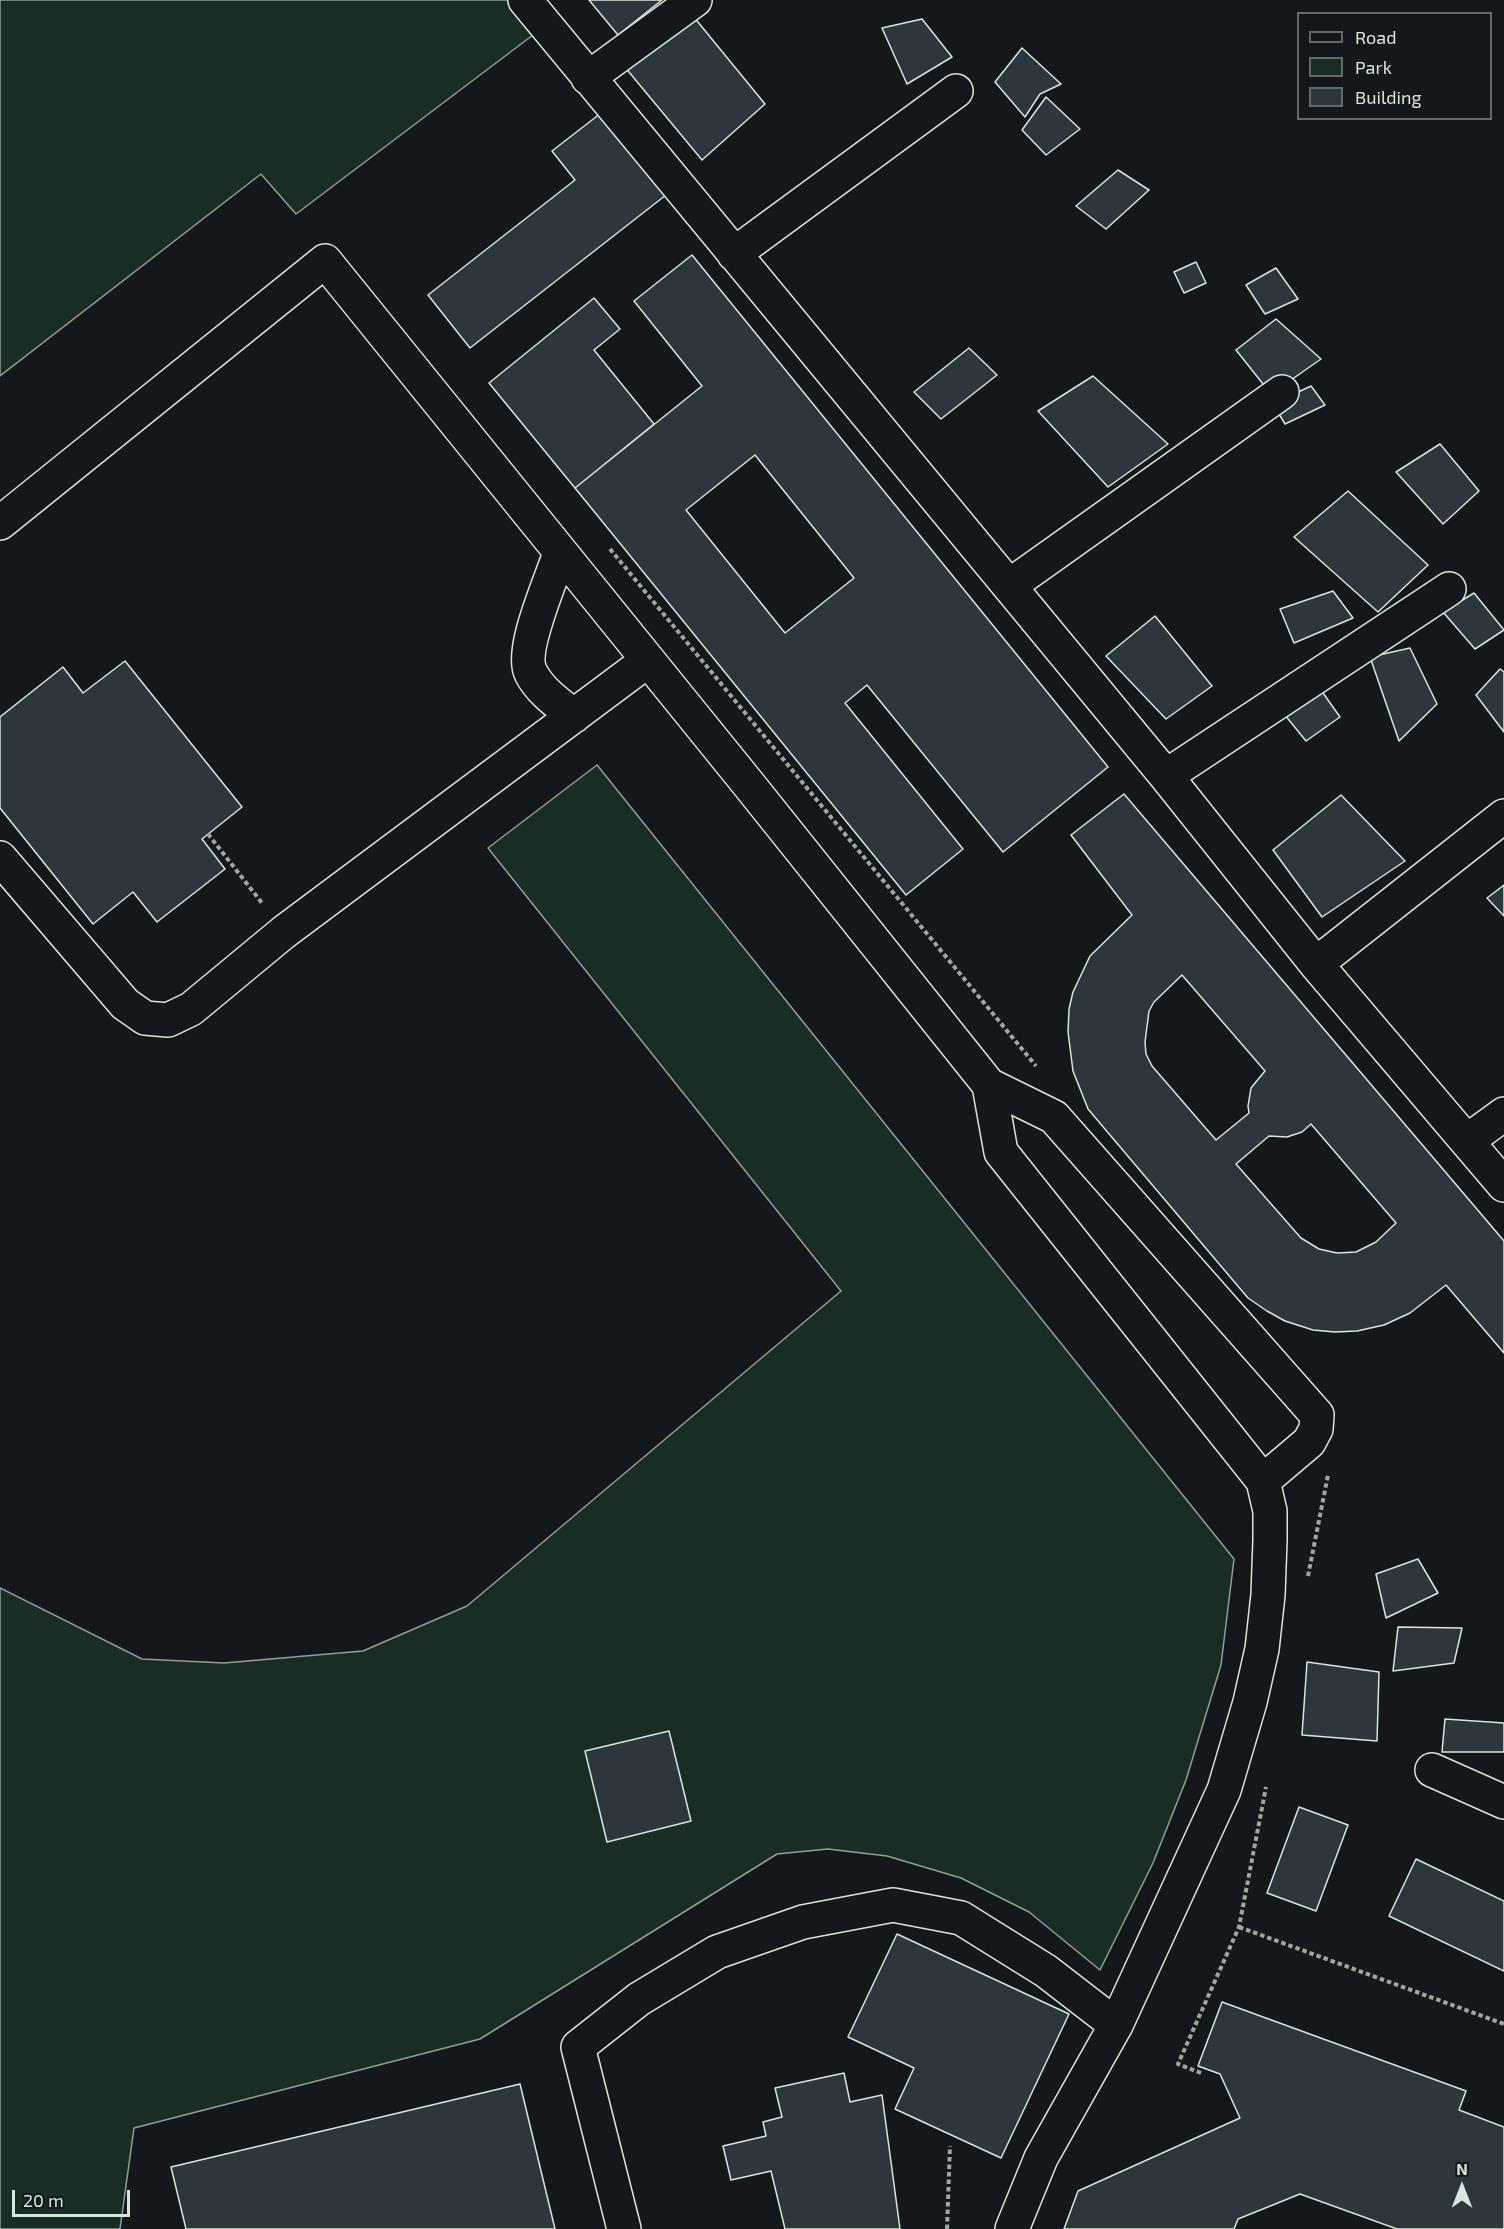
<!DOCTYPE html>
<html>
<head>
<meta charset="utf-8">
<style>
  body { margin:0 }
  #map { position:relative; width:1504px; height:2229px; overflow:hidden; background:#14181c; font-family:"Exo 2",sans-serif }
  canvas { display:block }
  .legend { position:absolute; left:1297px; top:12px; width:195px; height:108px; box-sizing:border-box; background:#14181c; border:2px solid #626a69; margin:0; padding:8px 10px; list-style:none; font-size:18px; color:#d8e6dc }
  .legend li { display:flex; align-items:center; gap:12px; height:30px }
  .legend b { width:30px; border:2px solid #626a69 }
  .north { position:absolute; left:1432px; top:2157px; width:60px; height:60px; -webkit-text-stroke:4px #14181c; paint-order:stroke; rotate:0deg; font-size:16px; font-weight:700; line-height:24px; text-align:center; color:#d8e6dc }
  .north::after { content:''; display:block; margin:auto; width:21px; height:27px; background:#d8e6dc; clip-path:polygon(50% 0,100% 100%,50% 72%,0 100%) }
  .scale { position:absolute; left:12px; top:2190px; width:118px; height:27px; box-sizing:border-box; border:3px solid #d8e6dc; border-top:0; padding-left:8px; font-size:18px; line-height:21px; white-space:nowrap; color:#d8e6dc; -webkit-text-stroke:4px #14181c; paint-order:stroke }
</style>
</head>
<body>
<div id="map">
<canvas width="1504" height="2229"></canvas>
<ul class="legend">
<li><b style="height:8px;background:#14181c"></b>Road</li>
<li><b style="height:16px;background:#1a2d24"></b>Park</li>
<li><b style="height:16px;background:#2c363c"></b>Building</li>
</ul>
<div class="north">N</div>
<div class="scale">20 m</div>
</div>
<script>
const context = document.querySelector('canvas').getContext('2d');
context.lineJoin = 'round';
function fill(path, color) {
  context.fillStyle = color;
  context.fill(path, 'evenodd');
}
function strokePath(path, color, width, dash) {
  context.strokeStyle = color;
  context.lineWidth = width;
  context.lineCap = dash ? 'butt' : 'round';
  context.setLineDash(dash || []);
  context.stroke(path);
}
const green = new Path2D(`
  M 0,0 L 508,0 L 537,32 L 296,214 L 261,174 L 0,376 Z
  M 597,765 L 1234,1559 L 1221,1665 L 1186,1780 L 1153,1863 L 1100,1970 L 1029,1912 L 961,1878 L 887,1856 L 828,1849 L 777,1854 L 480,2039 L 134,2128 L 120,2229 L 0,2229 L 0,1588 L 142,1659 L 224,1663 L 363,1651 L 467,1606 L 841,1291 L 488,848 Z`);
const building = new Path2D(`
  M 589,0 L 662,0 L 618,35 Z
  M 693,16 L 765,104 L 702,160 L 624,66 Z
  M 922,19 L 952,57 L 907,84 L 882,28 Z
  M 1022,48 L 1061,84 L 1040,94 L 1025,117 L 995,82 Z
  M 1046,97 L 1080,129 L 1046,155 L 1022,130 Z
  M 601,113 L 666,195 L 470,348 L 428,295 L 575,180 L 552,151 Z
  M 1118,170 L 1149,190 L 1106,229 L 1076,206 Z
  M 692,255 L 1108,767 L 1003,852 L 867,685 L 845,703 L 963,849 L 906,895 L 575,488 L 702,386 L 634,301 ZM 755,455 L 854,578 L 785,633 L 686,510 Z
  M 1196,262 L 1206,283 L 1184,293 L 1174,272 Z
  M 1276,268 L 1298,299 L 1265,314 L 1246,285 Z
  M 594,298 L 620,329 L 594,350 L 654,424 L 575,488 L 489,383 Z
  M 1276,319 L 1321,359 L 1271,394 L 1236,350 Z
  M 969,348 L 997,375 L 941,419 L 914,392 Z
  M 1093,376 L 1168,444 L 1108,487 L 1038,411 Z
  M 1311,386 L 1325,405 L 1285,424 L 1273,404 Z
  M 1440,444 L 1479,491 L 1443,524 L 1396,472 Z
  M 1348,491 L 1428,565 L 1378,612 L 1294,537 Z
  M 1333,591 L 1353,618 L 1294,643 L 1280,609 Z
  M 1474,593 L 1504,630 L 1475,649 L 1443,612 Z
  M 1155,616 L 1212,686 L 1166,719 L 1106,656 Z
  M 1410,648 L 1437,704 L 1399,741 L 1370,657 Z
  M 125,661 L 242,807 L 202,839 L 225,869 L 157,922 L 133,892 L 93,924 L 0,808 L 0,717 L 63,667 L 83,693 Z
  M 1500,669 L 1504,672 L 1504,732 L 1476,695 Z
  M 1316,683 L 1340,717 L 1306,741 L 1280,709 Z
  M 1124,794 L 1504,1241 L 1504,1353 L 1446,1285 L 1410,1313 L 1384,1325 L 1357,1331 L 1335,1332 L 1313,1330 L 1285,1321 L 1267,1311 L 1248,1298 L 1088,1109 L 1073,1071 L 1068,1032 L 1069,1009 L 1073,992 L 1090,956 L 1132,915 L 1071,835 ZM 1182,975 L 1265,1071 L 1251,1088 L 1248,1106 L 1249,1113 L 1216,1140 L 1152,1066 L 1146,1054 L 1145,1042 L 1149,1011 L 1154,1002 ZM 1311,1124 L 1396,1223 L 1376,1242 L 1356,1252 L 1337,1253 L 1319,1249 L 1301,1238 L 1236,1164 L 1269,1136 L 1287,1137 L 1302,1132 Z
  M 1341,795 L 1405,861 L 1322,917 L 1273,850 Z
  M 1504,885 L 1504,916 L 1487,898 Z
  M 1418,1559 L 1438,1593 L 1386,1618 L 1376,1574 Z
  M 1398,1627 L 1462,1628 L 1454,1663 L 1393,1671 Z
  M 1307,1662 L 1379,1672 L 1377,1741 L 1302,1735 Z
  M 1445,1719 L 1504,1723 L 1504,1752 L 1442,1752 Z
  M 669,1731 L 691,1821 L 607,1842 L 585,1751 Z
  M 1299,1807 L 1348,1825 L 1316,1911 L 1267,1893 Z
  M 1416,1859 L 1504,1901 L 1504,1971 L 1389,1916 Z
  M 897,1934 L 1069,2014 L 1001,2158 L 895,2109 L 914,2068 L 848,2037 Z
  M 1222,2002 L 1466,2091 L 1459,2110 L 1504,2127 L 1504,2229 L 1397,2229 L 1300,2194 L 1238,2219 L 1234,2229 L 1064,2229 L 1078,2191 L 1240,2118 L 1220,2074 L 1198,2066 Z
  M 844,2073 L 850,2102 L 882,2095 L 900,2229 L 785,2229 L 771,2171 L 731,2180 L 723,2146 L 766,2136 L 763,2122 L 782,2117 L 775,2088 Z
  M 520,2084 L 555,2229 L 186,2229 L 171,2167 Z`);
const path = new Path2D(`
  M 610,549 L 1036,1066
  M 208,834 L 262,903
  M 1308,1576 L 1328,1475
  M 1239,1927 L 1504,2024
  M 1201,2073 L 1178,2064 L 1239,1927 L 1266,1787
  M 947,2229 L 950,2146`);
const minor = new Path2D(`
  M 525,0 L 1166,776 L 1316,964 L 1504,1185
  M 588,78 L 695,0
  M 734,254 L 956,91
  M 0,523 L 325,261 L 750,786 L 989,1085 L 1054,1117 L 1317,1415 L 1316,1429 L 1309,1442 L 1263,1481
  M 560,553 C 552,578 519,651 531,673 C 540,691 559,704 574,716
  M 1009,586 L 1282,392
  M 1166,776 L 1449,589
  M 0,858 L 125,1004 L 145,1018 L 168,1020 L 191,1009 L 284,932 L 647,661
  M 1316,964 L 1504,816
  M 989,1085 L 1001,1152 L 1263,1481 L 1270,1511 L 1270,1540 L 1268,1595 L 1262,1649 L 1250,1702 L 1224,1790 L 1116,2025 L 1041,2158 L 1012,2229
  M 1467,1141 L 1504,1114
  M 1432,1770 L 1504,1802
  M 624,2229 L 578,2047 L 639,1999 L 717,1952 L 803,1922 L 893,1905 L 961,1918 L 1046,1971 L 1116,2025`);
fill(green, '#1a2d24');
strokePath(green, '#939e99', 1.5);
fill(building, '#2c363c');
strokePath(building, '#d8e6dc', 1.5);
strokePath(minor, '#d8e6dc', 36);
strokePath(path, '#9da8a2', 4, [4.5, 3]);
strokePath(minor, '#14181c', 33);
</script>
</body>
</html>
